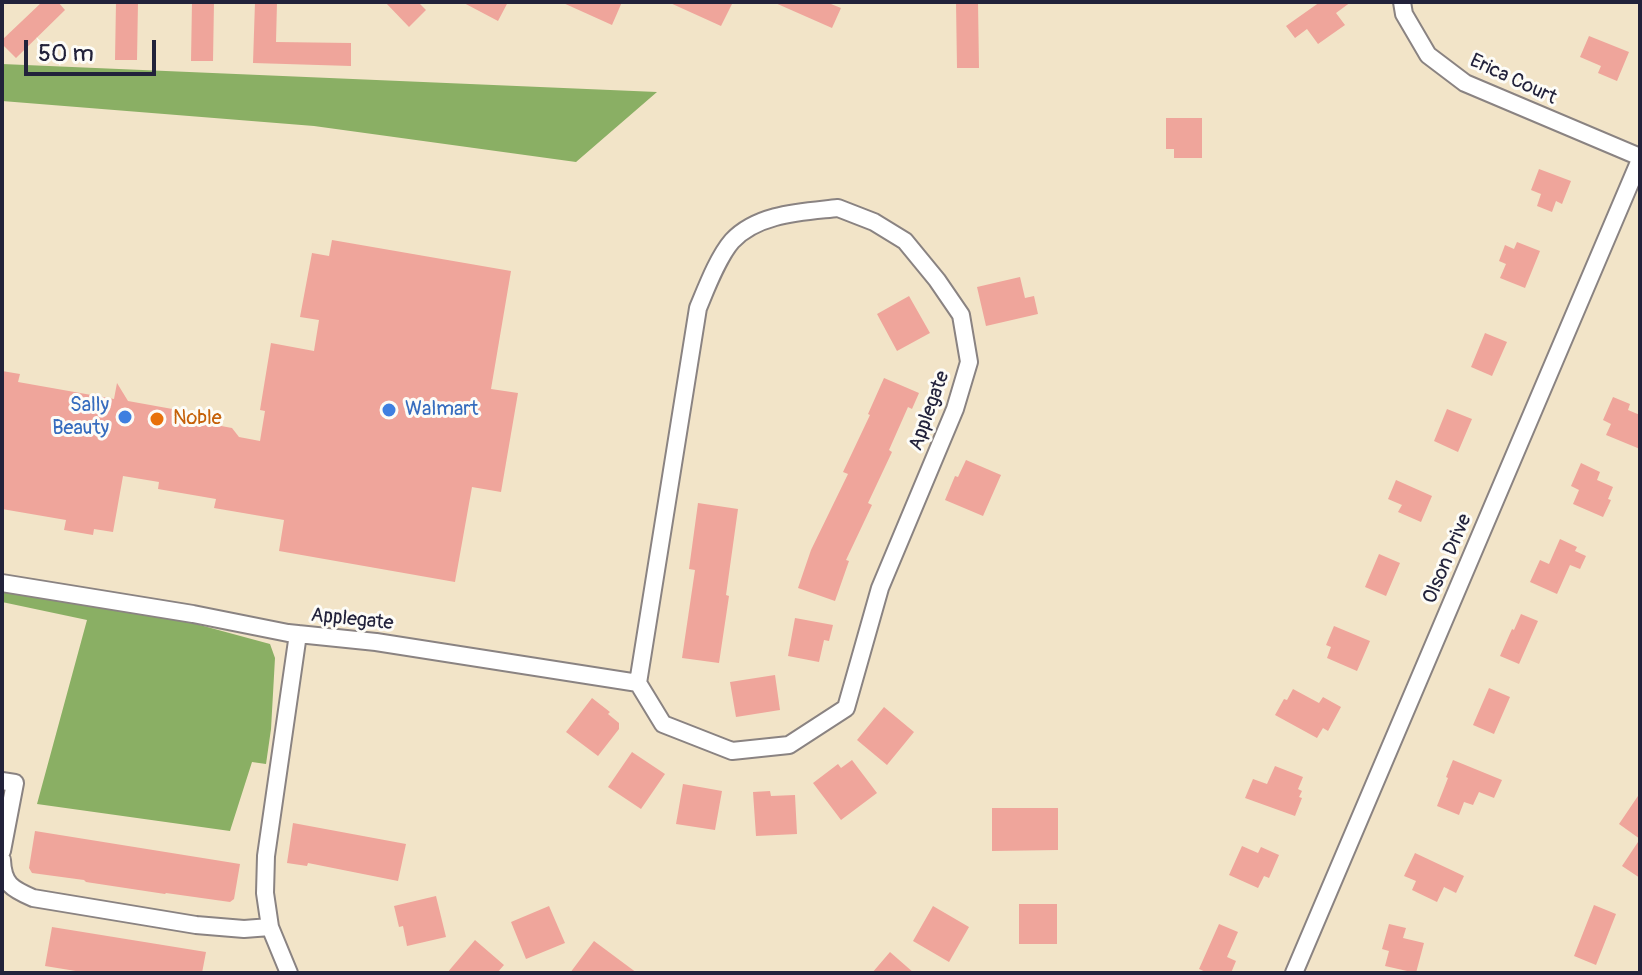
<!DOCTYPE html>
<html>
<head>
<meta charset="utf-8">
<style>
  body { margin:0 }
  #map { position:relative; width:1642px; height:975px; overflow:hidden; background:#f2e4c8; font-family:Pangolin,sans-serif }
  canvas { display:block }
  .frame { position:absolute; inset:0; border:4px solid #22223b; pointer-events:none }
  .scale { position:absolute; left:24px; top:40px; width:132px; height:36px; box-sizing:border-box; border:4px solid #22223b; border-top:0; padding-left:10px; font-size:24px; line-height:28px; white-space:nowrap; color:#22223b; -webkit-text-stroke:6px #fdfcf7; paint-order:stroke }
</style>
</head>
<body>
<div id="map">
<canvas width="1642" height="975"></canvas>
<div class="frame"></div>
<div class="scale">50 m</div>
</div>
<script>
const context = document.querySelector('canvas').getContext('2d');
context.lineJoin = 'round';
function fill(path, color) {
  context.fillStyle = color;
  context.fill(path, 'evenodd');
}
function strokePath(path, color, width, dash) {
  context.strokeStyle = color;
  context.lineWidth = width;
  context.lineCap = dash ? 'butt' : 'round';
  context.setLineDash(dash || []);
  context.stroke(path);
}
function write(font, color, halo, rows, align = 'center') {
  context.font = font + ' Pangolin,sans-serif';
  context.lineWidth = 6;
  context.setLineDash([]);
  context.textBaseline = 'middle';
  context.strokeStyle = halo;
  context.fillStyle = color;
  for (const [text, x, y, turn = 0] of rows) {
    context.save();
    context.translate(x, y);
    context.rotate((+turn || 0) * Math.PI / 180);
    context.textAlign = isNaN(turn) ? turn : align;
    if (halo) context.strokeText(text, 0, 0);
    context.fillText(text, 0, 0);
    context.restore();
  }
}
const forest = new Path2D(`
  M 2,64 L 657,92 L 576,162 L 314,126 L 2,101 Z
  M 2,588 L 185,621 L 270,644 L 275,658 L 271,729 L 266,764 L 252,762 L 230,831 L 37,804 L 87,620 L 2,602 Z`);
const building = new Path2D(`
  M 42,2 L 58,2 L 65,10 L 16,58 L 2,44 L 2,40 Z
  M 116,2 L 138,2 L 137,60 L 115,60 Z
  M 192,2 L 214,2 L 213,61 L 191,61 Z
  M 255,2 L 277,2 L 276,42 L 351,43 L 351,66 L 253,63 Z
  M 385,2 L 418,2 L 426,10 L 409,27 Z
  M 462,2 L 508,2 L 498,21 Z
  M 561,2 L 622,2 L 612,25 Z
  M 668,2 L 733,2 L 721,26 Z
  M 773,2 L 826,2 L 841,8 L 832,28 Z
  M 956,2 L 978,2 L 979,68 L 957,68 Z
  M 1320,2 L 1351,2 L 1336,13 L 1345,25 L 1318,44 L 1307,29 L 1295,38 L 1286,26 Z
  M 1589,36 L 1629,52 L 1617,81 L 1598,73 L 1601,66 L 1580,57 Z
  M 1166,118 L 1202,118 L 1202,158 L 1174,158 L 1174,149 L 1166,149 Z
  M 1539,169 L 1571,181 L 1562,204 L 1556,201 L 1552,212 L 1537,206 L 1541,194 L 1531,190 Z
  M 332,240 L 511,271 L 491,389 L 518,393 L 501,492 L 472,487 L 455,582 L 279,551 L 284,520 L 214,508 L 216,499 L 158,489 L 159,482 L 123,476 L 113,532 L 94,529 L 93,535 L 64,530 L 66,520 L 2,509 L 2,371 L 20,374 L 18,382 L 114,399 L 117,383 L 128,401 L 178,410 L 184,419 L 232,428 L 239,437 L 260,441 L 265,411 L 260,410 L 271,343 L 314,351 L 319,320 L 300,317 L 312,253 L 329,256 Z
  M 1517,242 L 1540,251 L 1525,288 L 1500,278 L 1506,264 L 1499,261 L 1505,245 L 1514,249 Z
  M 1020,277 L 1025,298 L 1034,296 L 1038,314 L 986,326 L 977,287 Z
  M 909,296 L 930,333 L 897,351 L 877,314 Z
  M 1485,333 L 1507,342 L 1492,376 L 1471,367 Z
  M 884,378 L 919,393 L 912,409 L 908,407 L 889,450 L 892,452 L 868,503 L 872,505 L 846,560 L 849,561 L 835,601 L 798,588 L 811,550 L 848,474 L 843,472 L 870,415 L 868,414 Z
  M 1613,397 L 1630,404 L 1628,410 L 1640,415 L 1640,449 L 1606,435 L 1611,424 L 1603,420 Z
  M 1447,409 L 1472,419 L 1458,452 L 1434,441 Z
  M 966,460 L 1001,475 L 983,516 L 945,500 L 955,476 L 958,477 Z
  M 1581,463 L 1600,472 L 1597,480 L 1613,487 L 1608,499 L 1611,500 L 1603,517 L 1573,504 L 1579,490 L 1571,486 Z
  M 1396,480 L 1432,496 L 1421,522 L 1398,512 L 1402,505 L 1388,499 Z
  M 698,503 L 738,509 L 726,595 L 729,596 L 719,663 L 682,658 L 695,570 L 689,569 Z
  M 1560,539 L 1577,547 L 1575,551 L 1586,556 L 1580,569 L 1570,565 L 1557,594 L 1530,582 L 1540,560 L 1549,564 Z
  M 1379,554 L 1400,563 L 1386,596 L 1365,587 Z
  M 1521,614 L 1538,621 L 1519,664 L 1500,656 L 1512,629 L 1514,630 Z
  M 795,618 L 833,625 L 829,641 L 824,640 L 819,662 L 788,656 Z
  M 1334,626 L 1370,641 L 1357,671 L 1327,658 L 1331,647 L 1326,645 Z
  M 775,675 L 780,710 L 736,717 L 730,682 Z
  M 1489,688 L 1510,697 L 1494,734 L 1473,725 Z
  M 1293,689 L 1319,703 L 1323,697 L 1341,707 L 1328,731 L 1323,728 L 1317,738 L 1275,715 L 1284,699 L 1287,700 Z
  M 592,698 L 610,712 L 608,714 L 619,723 L 619,729 L 598,756 L 566,732 Z
  M 884,707 L 914,732 L 887,765 L 857,740 Z
  M 632,752 L 665,774 L 641,809 L 608,787 Z
  M 852,760 L 877,793 L 841,820 L 813,783 L 838,764 L 841,768 Z
  M 1453,760 L 1502,780 L 1494,798 L 1479,792 L 1473,805 L 1464,802 L 1459,815 L 1437,806 L 1448,778 L 1446,777 Z
  M 1275,766 L 1303,777 L 1298,789 L 1302,791 L 1299,797 L 1302,798 L 1295,816 L 1245,798 L 1253,779 L 1267,784 Z
  M 683,784 L 722,791 L 715,830 L 676,824 Z
  M 770,791 L 771,796 L 795,795 L 797,834 L 756,836 L 753,792 Z
  M 1640,793 L 1640,878 L 1622,866 L 1640,839 L 1619,824 Z
  M 992,808 L 1058,808 L 1058,850 L 992,851 Z
  M 293,823 L 406,844 L 398,881 L 308,863 L 307,866 L 287,863 Z
  M 35,831 L 240,864 L 234,899 L 230,902 L 166,893 L 165,894 L 86,882 L 84,880 L 32,873 L 29,868 Z
  M 1242,846 L 1258,853 L 1261,847 L 1279,855 L 1269,878 L 1264,876 L 1258,888 L 1229,875 Z
  M 1415,853 L 1464,876 L 1456,893 L 1444,887 L 1437,902 L 1412,890 L 1416,881 L 1404,876 Z
  M 436,896 L 446,937 L 407,946 L 403,926 L 399,927 L 394,906 Z
  M 1019,904 L 1057,904 L 1057,944 L 1019,944 Z
  M 1594,905 L 1616,914 L 1596,965 L 1574,956 Z
  M 549,906 L 565,943 L 526,959 L 511,922 Z
  M 933,906 L 969,927 L 949,962 L 913,941 Z
  M 1219,924 L 1238,932 L 1227,957 L 1236,961 L 1231,973 L 1208,973 L 1199,969 Z
  M 1389,924 L 1406,928 L 1403,938 L 1424,943 L 1416,973 L 1385,966 L 1389,951 L 1382,949 Z
  M 52,927 L 206,952 L 202,973 L 88,973 L 45,966 Z
  M 475,940 L 504,965 L 497,973 L 447,973 Z
  M 594,941 L 637,973 L 570,973 Z
  M 890,952 L 914,973 L 872,973 Z`);
const minor = new Path2D(`
  M 1402,2 L 1404,14 L 1428,55 L 1465,83 L 1640,157
  M 838,208 L 874,222 L 905,241 L 937,280 L 961,315 L 969,362 L 955,409 L 880,588 L 846,708 L 789,745 L 732,751 L 663,724 L 638,683 L 698,308 C 706,289 718,257 732,241 C 758,213 803,212 838,208 Z
  M 2,583 L 193,614 L 288,633 L 376,642 L 638,683
  M 2,781 L 15,783 L 2,851
  M 2,860 C 3,884 12,889 33,898 L 196,925 L 244,929 L 270,927
  M 289,973 L 270,927 L 265,893 L 266,856 L 298,634
  M 1294,973 L 1640,160`);
const markers = [
  [389,410,8,"#3f7fe0"],
  [125,417,8,"#3f7fe0"],
  [157,419,8,"#e8710a"]
];
const streetNames = [
  ["Erica Court",1513,80,25],
  ["Applegate",930,411,-70],
  ["Olson Drive",1448,559,-67],
  ["Applegate",352,620,6]
];
const shopNames = [
  ["Sally",109,406],
  ["Beauty",109,429],
  ["Walmart",405,410,"left"]
];
const foodNames = [
  ["Noble",173,419]
];
fill(forest, '#8aaf64');
fill(building, '#efa59b');
strokePath(minor, '#8a8382', 20);
strokePath(minor, '#fff', 16);
for (const [x, y, r, color] of markers) {
  const dot = new Path2D();
  dot.arc(x, y, r, 0, 2 * Math.PI);
  context.fillStyle = color;
  context.fill(dot);
  strokePath(dot, '#fdfcf7', 3);
}
write('20px', '#22223b', '#fdfcf7', streetNames);
write('20px', '#366cbe', '#fdfcf7', shopNames, 'right');
write('20px', '#c56008', '#fdfcf7', foodNames, 'left');
</script>
</body>
</html>
